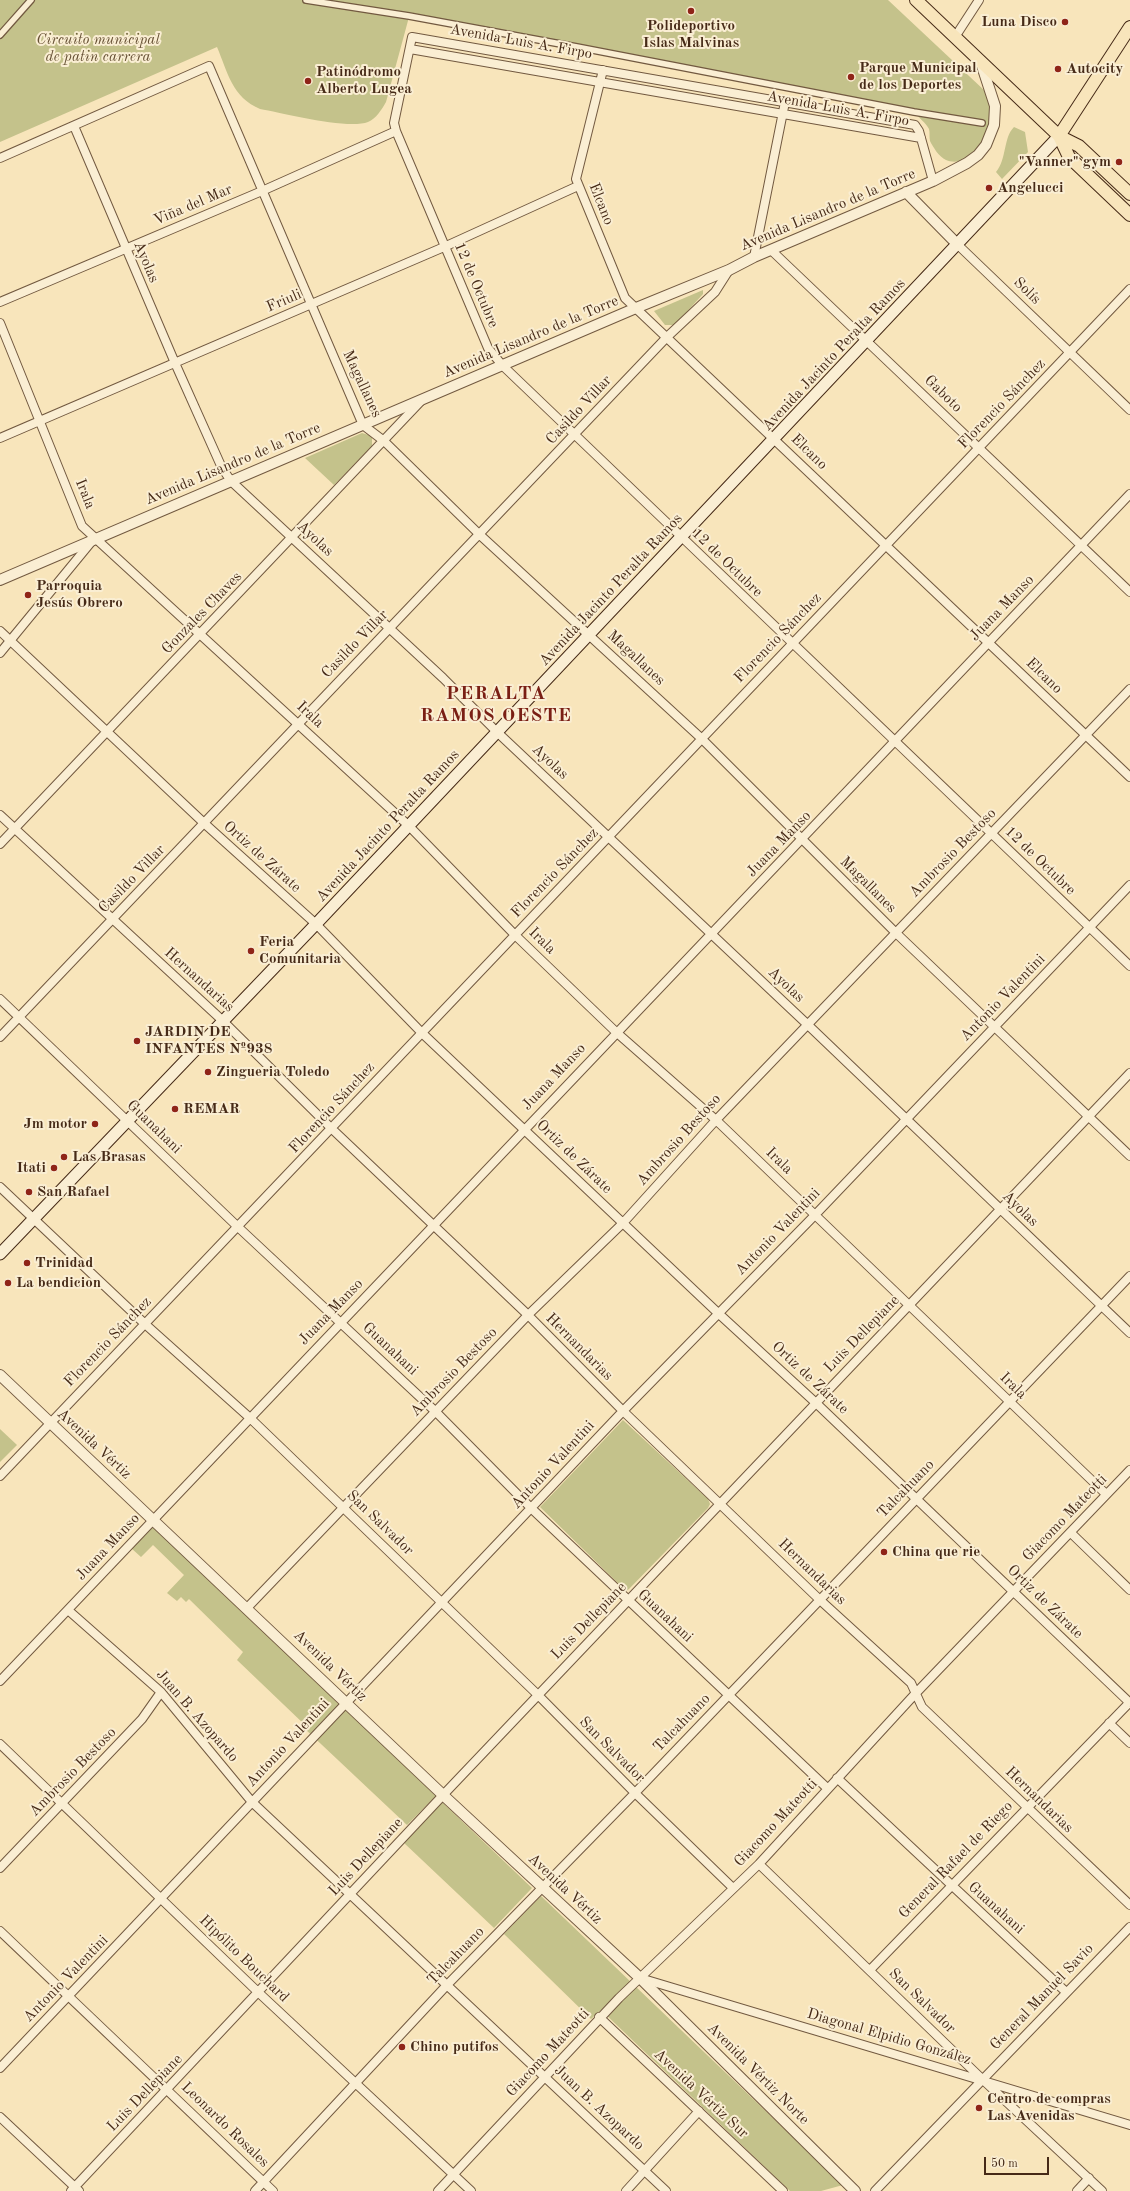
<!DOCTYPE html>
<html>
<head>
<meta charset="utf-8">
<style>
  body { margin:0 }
  #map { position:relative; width:1130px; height:2191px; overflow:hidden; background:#f8e5bb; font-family:"Old Standard TT",serif }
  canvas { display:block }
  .scale { position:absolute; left:984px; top:2157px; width:65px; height:18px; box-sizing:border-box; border:2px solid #462a17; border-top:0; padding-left:5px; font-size:12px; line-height:14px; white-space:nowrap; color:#462a17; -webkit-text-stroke:3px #faeed3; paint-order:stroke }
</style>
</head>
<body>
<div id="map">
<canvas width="1130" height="2191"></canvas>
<div class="scale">50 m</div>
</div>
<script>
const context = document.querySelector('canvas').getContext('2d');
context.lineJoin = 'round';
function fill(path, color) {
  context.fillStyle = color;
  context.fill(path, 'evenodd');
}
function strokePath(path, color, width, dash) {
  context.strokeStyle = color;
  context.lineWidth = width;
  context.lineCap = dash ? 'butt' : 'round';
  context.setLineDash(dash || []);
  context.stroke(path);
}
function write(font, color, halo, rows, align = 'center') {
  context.font = font + ' "Old Standard TT",serif';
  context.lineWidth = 4;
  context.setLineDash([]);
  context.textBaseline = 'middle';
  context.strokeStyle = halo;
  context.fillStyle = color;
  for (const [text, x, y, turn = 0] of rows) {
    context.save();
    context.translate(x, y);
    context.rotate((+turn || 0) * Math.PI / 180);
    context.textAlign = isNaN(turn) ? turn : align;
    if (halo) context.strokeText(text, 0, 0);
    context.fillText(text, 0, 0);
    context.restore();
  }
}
const green = new Path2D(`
  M 0,0 L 888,0 L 985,91 C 989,104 993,115 991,128 C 988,146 964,168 946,160 C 939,157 933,147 930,141 C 929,137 930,132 929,129 C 926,123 918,117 914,112 L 409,17 L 386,102 C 382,109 376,119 368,122 C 348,130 283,113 260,109 C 232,97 228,73 217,47 L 0,142 Z
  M 1014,127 L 1025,132 L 1028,152 L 1002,179 L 996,172 C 1007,159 1003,138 1014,127 Z
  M 703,290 L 703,294 L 675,325 L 665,325 L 654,311 Z
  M 362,433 L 372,436 L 372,446 L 334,485 L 305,458 Z
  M 623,1420 L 708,1499 L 710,1504 L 708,1508 L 629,1589 L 626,1591 L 540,1507 Z
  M 0,1429 L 17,1445 L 0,1462 Z
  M 153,1526 L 436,1796 L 407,1825 L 304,1728 L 306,1726 L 237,1660 L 243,1652 L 189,1599 L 186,1602 L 181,1597 L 177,1601 L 167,1593 L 184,1575 L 153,1545 L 141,1557 L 131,1548 Z
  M 442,1802 L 532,1888 L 494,1928 L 403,1842 Z
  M 541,1896 L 843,2185 L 821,2191 L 790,2191 L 601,2010 L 591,2019 L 504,1934 Z`);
const pedestrian = new Path2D(`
  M 306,0 L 409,16 L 577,47 L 914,112 L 982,123
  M 0,35 L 31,0`);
const minor = new Path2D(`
  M 955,37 L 979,0
  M 410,49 L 921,138
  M 603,70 L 576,179 L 625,298 L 1130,777
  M 74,126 L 175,363 L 222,468 L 231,481 L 443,678 L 497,732 L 808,1025 L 1130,1333
  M 0,158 L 209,66 L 363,425 L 384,441 L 480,535 L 702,739 L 896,933 L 1130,1156
  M 933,181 L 919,131 L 915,125 L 412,37 L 394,123 L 396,131 L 488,348 L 502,365 L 1130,966
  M 958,245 L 1130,410
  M 771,250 L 1130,592
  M 754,257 L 785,102
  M 0,302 L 262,191 L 396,131
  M 0,323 L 82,526 L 409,826 L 515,935 L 616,1032 L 716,1120 L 1106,1494
  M 0,438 L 444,247 L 578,186
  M 0,631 L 205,824 L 316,924 L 422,1033 L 718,1313 L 816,1403 L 1129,1702
  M 0,653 L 92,541
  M 0,815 L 223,1021 L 331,1128 L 528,1315 L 623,1411 L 820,1600 L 911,1683 L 922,1707 L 1130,1905
  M 0,844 L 421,401
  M 0,999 L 238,1227 L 436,1412 L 531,1508 L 827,1788
  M 0,1037 L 667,337 L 715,292 L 729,270
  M 0,1187 L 145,1324 L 250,1418 L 538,1695 L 635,1793 L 733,1888
  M 0,1476 L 1130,289
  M 1071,1533 L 1130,1590
  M 247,1608 L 528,1315 L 623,1223 L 716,1120 L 1130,689
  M 68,1610 L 161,1692 L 252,1802 L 666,2191
  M 0,1681 L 1130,494
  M 1109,1723 L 1130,1743
  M 0,1744 L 259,1993 L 471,2191
  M 837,1778 L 1066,1992
  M 759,1864 L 982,2079 L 1102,2191
  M 0,1868 L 142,1719 L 161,1692
  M 0,1931 L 273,2191
  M 870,1970 L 1130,1702
  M 640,1978 L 1130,2125
  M 599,2017 L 783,2191
  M 0,2068 L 623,1411 L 815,1215 L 1130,885
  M 0,2117 L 79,2191
  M 71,2191 L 445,1793 L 1130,1073
  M 255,2191 L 447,1985 L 635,1793 L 1130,1276
  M 438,2191 L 619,1998 L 759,1864 L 916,1693 L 1130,1470
  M 626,2191 L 699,2111
  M 875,2191 L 1130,1927
  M 1077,2191 L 1089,2178`);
const tertiary = new Path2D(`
  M 906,192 L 958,245
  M 0,580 L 636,308 L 729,270 L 754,257 L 933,181 L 967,163 L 978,155 L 986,145 L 994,125 L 995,106 L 981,63
  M 0,1375 L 443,1795 L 640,1978 L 855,2191`);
const secondary = new Path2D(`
  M 0,1254 L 316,924 L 1059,136`);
const primary = new Path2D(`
  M 916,0 L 1059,136 L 1079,146 L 1130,194
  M 1059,136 L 1130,27
  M 1059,136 L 1069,157 L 1130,215`);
const markers = [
  [691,11,4,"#8f2418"],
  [1065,22,4,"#8f2418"],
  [1058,69,4,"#8f2418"],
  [851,77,4,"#8f2418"],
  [308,81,4,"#8f2418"],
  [1119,162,4,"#8f2418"],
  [989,188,4,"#8f2418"],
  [28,595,4,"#8f2418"],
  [251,951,4,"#8f2418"],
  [137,1041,4,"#8f2418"],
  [208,1072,4,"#8f2418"],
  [175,1109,4,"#8f2418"],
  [95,1124,4,"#8f2418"],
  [64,1157,4,"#8f2418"],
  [54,1168,4,"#8f2418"],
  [29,1192,4,"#8f2418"],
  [27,1263,4,"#8f2418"],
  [8,1283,4,"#8f2418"],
  [884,1552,4,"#8f2418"],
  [402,2047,4,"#8f2418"],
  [979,2108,4,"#8f2418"]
];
const poiNames = [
  ["Luna Disco",1057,22,"right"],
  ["Polideportivo",691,26,"center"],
  ["Islas Malvinas",691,43,"center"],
  ["Parque Municipal",859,68],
  ["de los Deportes",859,85],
  ["Autocity",1066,69],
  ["Patinódromo",316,72],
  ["Alberto Lugea",316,89],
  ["\"Vanner\" gym",1111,162,"right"],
  ["Angelucci",997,188],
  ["Parroquia",36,586],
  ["Jesús Obrero",36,603],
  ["Feria",259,942],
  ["Comunitaria",259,959],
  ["JARDIN DE",145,1032],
  ["INFANTES Nº938",145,1049],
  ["Zingueria Toledo",216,1072],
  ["REMAR",183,1109],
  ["Jm motor",87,1124,"right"],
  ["Las Brasas",72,1157],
  ["Itati",46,1168,"right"],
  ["San Rafael",37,1192],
  ["Trinidad",35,1263],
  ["La bendicion",16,1283],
  ["China que rie",892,1552],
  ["Chino putifos",410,2047],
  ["Centro de compras",987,2099],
  ["Las Avenidas",987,2116]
];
const parkNames = [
  ["Circuito municipal",98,40],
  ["de patin carrera",98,57]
];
const streetNames = [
  ["Avenida Luis A. Firpo",521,42,10],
  ["Avenida Luis A. Firpo",838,109,10],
  ["Elcano",601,204,68],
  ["Viña del Mar",193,205,-23],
  ["Avenida Lisandro de la Torre",828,210,-23],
  ["Ayolas",146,262,67],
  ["12 de Octubre",476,285,67],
  ["Solís",1027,291,44],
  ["Friuli",284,301,-23],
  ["Avenida Lisandro de la Torre",531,337,-23],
  ["Avenida Jacinto Peralta Ramos",834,355,-47],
  ["Magallanes",362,384,65],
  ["Gaboto",943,394,44],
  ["Florencio Sánchez",1002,404,-46],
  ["Casildo Villar",579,410,-47],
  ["Elcano",809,452,44],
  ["Avenida Lisandro de la Torre",233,464,-23],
  ["Irala",85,494,68],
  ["Ayolas",315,539,43],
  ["12 de Octubre",727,563,44],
  ["Avenida Jacinto Peralta Ramos",611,590,-47],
  ["Juana Manso",1002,608,-46],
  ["Gonzales Chaves",202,613,-46],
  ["Florencio Sánchez",778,638,-46],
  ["Casildo Villar",355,644,-46],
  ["Magallanes",636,658,43],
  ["Elcano",1044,676,44],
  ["Irala",310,715,43],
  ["Ayolas",550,762,43],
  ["Avenida Jacinto Peralta Ramos",388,826,-47],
  ["Juana Manso",779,844,-46],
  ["Ambrosio Bestoso",953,853,-46],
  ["Ortiz de Zárate",262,857,42],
  ["12 de Octubre",1040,861,44],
  ["Florencio Sánchez",555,873,-46],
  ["Casildo Villar",132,879,-46],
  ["Magallanes",868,885,45],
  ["Irala",542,941,44],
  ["Hernandarias",199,980,42],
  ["Ayolas",786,985,43],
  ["Antonio Valentini",1003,998,-46],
  ["Juana Manso",554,1077,-47],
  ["Florencio Sánchez",332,1108,-47],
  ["Guanahani",154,1127,44],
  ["Ambrosio Bestoso",679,1140,-48],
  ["Ortiz de Zárate",574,1157,44],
  ["Irala",779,1161,44],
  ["Ayolas",1020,1209,44],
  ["Antonio Valentini",778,1232,-46],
  ["Juana Manso",331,1312,-46],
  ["Luis Dellepiane",862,1334,-46],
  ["Florencio Sánchez",108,1342,-46],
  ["Hernandarias",579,1347,45],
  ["Guanahani",390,1349,43],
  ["Ambrosio Bestoso",454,1372,-46],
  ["Ortiz de Zárate",810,1378,43],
  ["Irala",1013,1386,44],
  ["Avenida Vértiz",94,1444,43],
  ["Antonio Valentini",553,1465,-47],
  ["Talcahuano",906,1489,-46],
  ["Giacomo Mateotti",1065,1518,-46],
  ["San Salvador",380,1523,44],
  ["Juana Manso",108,1547,-47],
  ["Hernandarias",812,1572,44],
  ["Ortiz de Zárate",1045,1602,44],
  ["Guanahani",665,1616,43],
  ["Luis Dellepiane",589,1621,-46],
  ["Avenida Vértiz",330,1666,44],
  ["Juan B. Azopardo",197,1716,49],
  ["Talcahuano",682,1723,-46],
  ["Antonio Valentini",288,1743,-47],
  ["San Salvador",612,1750,45],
  ["Ambrosio Bestoso",73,1772,-46],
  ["Hernandarias",1039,1800,44],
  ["Giacomo Mateotti",776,1823,-47],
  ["Luis Dellepiane",366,1857,-47],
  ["General Rafael de Riego",956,1860,-46],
  ["Avenida Vértiz",565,1889,43],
  ["Guanahani",996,1908,42],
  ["Talcahuano",456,1956,-46],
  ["Hipólito Bouchard",244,1959,44],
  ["Antonio Valentini",66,1979,-46],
  ["General Manuel Savio",1042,1997,-46],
  ["San Salvador",922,2001,44],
  ["Diagonal Elpidio González",889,2037,16],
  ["Giacomo Mateotti",548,2053,-47],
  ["Avenida Vértiz Norte",758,2074,45],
  ["Luis Dellepiane",145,2093,-46],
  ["Avenida Vértiz Sur",701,2094,43],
  ["Juan B. Azopardo",599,2108,43],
  ["Leonardo Rosales",225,2125,44]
];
const districtNames = [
  ["PERALTA",496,694],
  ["RAMOS OESTE",496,716]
];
fill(green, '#c4c28b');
strokePath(pedestrian, '#725940', 8);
strokePath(minor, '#725940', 10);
strokePath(tertiary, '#725940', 12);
strokePath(secondary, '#462a17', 13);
strokePath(primary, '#462a17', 14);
strokePath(pedestrian, '#faeed3', 5.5);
strokePath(minor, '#faeed3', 8);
strokePath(tertiary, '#faeed3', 10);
strokePath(secondary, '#faeed3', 11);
strokePath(primary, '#f8e5bb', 12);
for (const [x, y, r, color] of markers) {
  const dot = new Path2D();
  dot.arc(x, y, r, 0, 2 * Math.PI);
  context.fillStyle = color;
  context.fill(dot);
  strokePath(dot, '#faeed3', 1.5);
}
write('bold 15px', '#462a17', '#faeed3', poiNames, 'left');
write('italic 15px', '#665034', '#faeed3', parkNames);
write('15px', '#462a17', '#faeed3', streetNames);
context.letterSpacing = '1px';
write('bold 19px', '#7a1f14', '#faeed3', districtNames);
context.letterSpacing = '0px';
</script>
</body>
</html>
